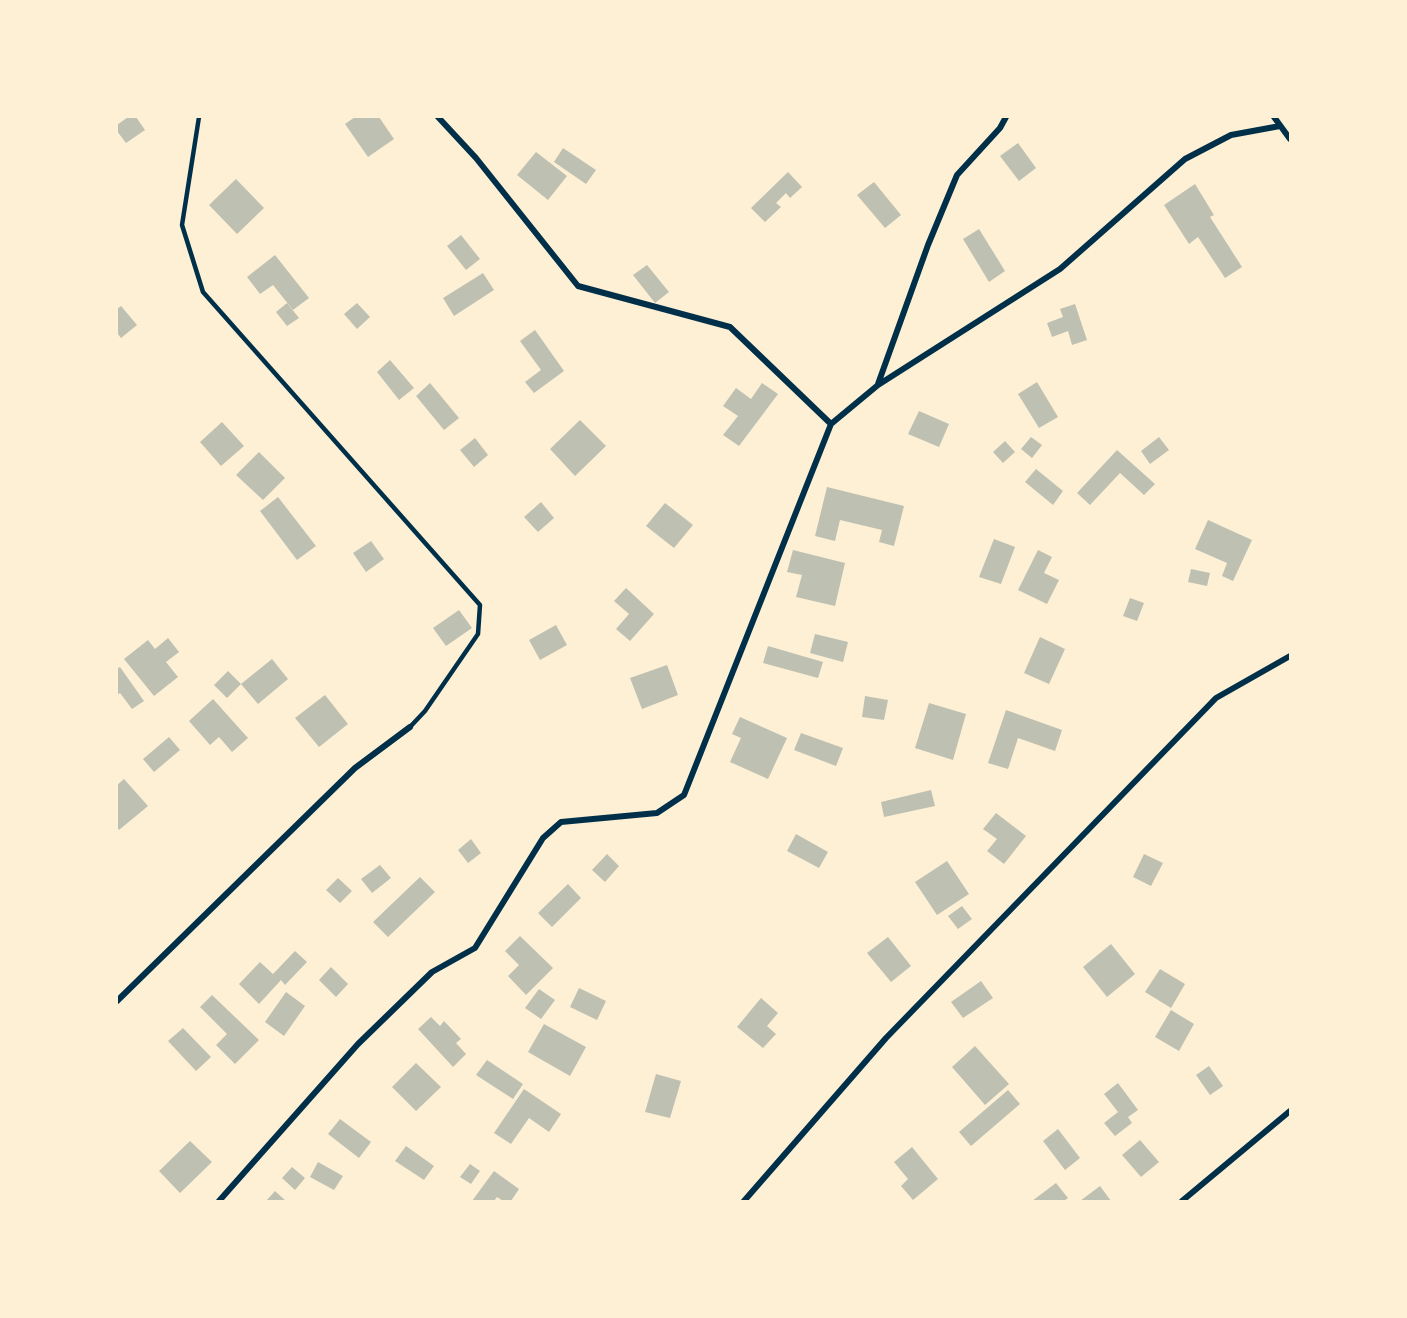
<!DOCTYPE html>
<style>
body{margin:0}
#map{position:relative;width:1407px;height:1318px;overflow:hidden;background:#fdf0d5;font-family:"Noto Sans",sans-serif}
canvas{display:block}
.frame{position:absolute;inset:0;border:118px solid #fdf0d5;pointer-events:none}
</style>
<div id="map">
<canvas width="1407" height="1318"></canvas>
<div class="frame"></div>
</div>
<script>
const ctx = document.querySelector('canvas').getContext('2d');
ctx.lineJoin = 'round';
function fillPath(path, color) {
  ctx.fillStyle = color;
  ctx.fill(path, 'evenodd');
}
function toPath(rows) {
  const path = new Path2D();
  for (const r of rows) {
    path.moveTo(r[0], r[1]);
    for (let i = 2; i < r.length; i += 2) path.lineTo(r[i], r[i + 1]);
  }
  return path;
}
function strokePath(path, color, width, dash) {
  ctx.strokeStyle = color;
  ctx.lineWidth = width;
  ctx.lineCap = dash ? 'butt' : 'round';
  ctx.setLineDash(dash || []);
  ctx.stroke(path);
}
const building = toPath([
 [128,117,136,117,145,130,126,143,117,131,117,125],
 [355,117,379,117,394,139,368,157,345,124],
 [1018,143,1036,168,1019,181,1000,156],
 [563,148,596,170,586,184,554,162],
 [536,152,567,176,548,200,517,175],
 [788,172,802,187,790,198,786,193,776,203,781,207,765,222,751,208],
 [236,179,264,208,237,234,209,205],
 [874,182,901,215,885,228,857,195],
 [1195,184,1214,215,1210,217,1242,267,1225,278,1198,237,1189,244,1164,205],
 [979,229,1005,271,989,282,963,239],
 [461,235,480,259,466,270,447,246],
 [275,255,309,298,293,310,273,285,260,294,247,277],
 [647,265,669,292,655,303,633,275],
 [483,273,494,290,454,316,443,298],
 [287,303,299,318,287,326,276,312],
 [357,303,370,317,357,329,344,314],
 [1075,304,1087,340,1072,345,1068,331,1052,337,1047,323,1063,317,1060,309],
 [121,306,137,325,121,338,117,333,117,309],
 [535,330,564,371,534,393,525,382,541,370,520,341],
 [390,360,414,388,399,400,377,372],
 [1037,382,1058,417,1039,428,1018,394],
 [430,383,459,418,444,430,416,396],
 [762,383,778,394,739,446,723,435,738,416,723,406,736,388,751,399],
 [919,411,949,424,939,447,908,434],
 [580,420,606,446,575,476,550,449],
 [222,422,244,446,221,466,200,442],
 [1031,437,1042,445,1032,458,1021,449],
 [1159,437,1169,450,1150,464,1141,451],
 [475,438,488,455,474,467,460,450],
 [1005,441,1015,452,1003,463,993,452],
 [1117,450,1155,484,1144,495,1120,473,1090,505,1077,493],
 [259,452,285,478,263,500,236,475],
 [1036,469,1063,491,1053,505,1025,482],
 [827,487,904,506,894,546,879,542,882,530,840,520,835,541,815,536],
 [278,497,316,546,297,560,260,511],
 [541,502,554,518,538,532,524,517],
 [665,503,693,525,674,548,646,526],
 [1208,520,1252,540,1233,581,1222,576,1227,563,1195,549],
 [994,539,1015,547,1001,584,979,577],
 [371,541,384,559,366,572,353,553],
 [793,550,845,563,835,606,796,597,802,575,787,572],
 [1038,550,1052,557,1044,573,1059,580,1047,604,1018,590],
 [1191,569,1210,573,1207,586,1188,582],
 [626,588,654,614,630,641,616,629,629,614,614,601],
 [1130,598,1144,603,1137,621,1123,616],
 [459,610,472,628,446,646,433,628],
 [556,625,567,645,540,660,529,640],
 [815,634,848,642,843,662,810,653],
 [1040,637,1065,649,1049,684,1024,673],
 [168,638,179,652,166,662,178,677,154,696,124,659,148,640,155,649],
 [768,646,823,662,818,678,763,663],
 [272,659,288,679,258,704,241,684],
 [667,665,678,695,642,709,630,678],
 [120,667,144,701,132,709,120,693,117,695,117,669],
 [228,671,241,684,227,698,214,685],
 [325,695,348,724,319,747,295,718],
 [865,696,888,700,884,720,862,717],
 [213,699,248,738,232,752,219,737,210,745,189,721],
 [929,703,966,714,953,760,915,748],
 [1006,710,1062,730,1055,751,1018,738,1008,769,988,763],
 [740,717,787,738,768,779,730,762,741,738,732,734],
 [801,733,843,748,836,766,794,750],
 [169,737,180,750,154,772,143,759],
 [124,779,148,806,119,830,117,827,117,785],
 [931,790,935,806,884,817,881,802],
 [996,813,1026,836,1004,864,987,851,997,839,983,829],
 [796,834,828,852,819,868,787,851],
 [471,839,481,853,468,863,458,850],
 [607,854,619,866,605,882,592,870],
 [1144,854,1163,863,1151,886,1133,877],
 [947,861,969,894,937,915,915,882],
 [380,865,391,878,372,893,361,879],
 [420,877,435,892,388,937,373,922],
 [338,878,352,891,340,903,326,890],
 [568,884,581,898,552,927,538,913],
 [962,906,972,919,958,929,948,916],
 [520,936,553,968,526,995,508,976,519,965,505,951],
 [888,937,911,966,891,982,867,953],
 [1111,944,1135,974,1107,997,1083,967],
 [295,951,307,962,285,985,281,980,259,1004,239,984,260,962,273,974],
 [331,967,348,984,336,997,319,980],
 [1160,969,1185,984,1171,1008,1145,992],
 [981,981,993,998,963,1018,951,1002],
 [579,988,606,1001,597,1020,570,1007],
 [539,989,555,1000,541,1019,525,1008],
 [286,992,305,1006,284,1036,265,1022],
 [212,995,259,1040,235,1064,216,1045,227,1034,200,1007],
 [761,998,778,1013,767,1026,776,1034,763,1048,737,1027],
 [1171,1010,1194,1024,1179,1051,1155,1037],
 [431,1017,440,1026,444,1021,461,1039,456,1043,466,1054,453,1067,418,1029],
 [544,1024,586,1047,570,1076,528,1052],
 [183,1028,211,1057,196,1071,168,1041],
 [975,1046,1009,1084,985,1105,952,1067],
 [487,1060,523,1084,513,1099,476,1075],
 [416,1063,441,1087,416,1111,392,1087],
 [1209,1066,1223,1086,1210,1095,1196,1075],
 [656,1074,681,1081,670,1118,645,1112],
 [1118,1083,1138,1110,1128,1117,1132,1123,1115,1136,1104,1123,1118,1112,1104,1094],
 [524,1089,561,1114,549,1132,529,1118,511,1144,494,1133],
 [1008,1090,1020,1104,971,1146,959,1132],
 [340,1119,371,1142,359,1158,328,1134],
 [1058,1129,1080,1158,1065,1170,1043,1141],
 [1140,1140,1159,1162,1141,1177,1122,1155],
 [190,1141,212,1162,180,1193,159,1171],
 [406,1146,434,1166,424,1180,395,1161],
 [912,1147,938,1179,913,1200,901,1186,908,1179,894,1162],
 [318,1162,343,1176,334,1190,310,1177],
 [470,1164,480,1171,471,1184,460,1177],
 [292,1167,305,1178,295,1190,282,1178],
 [494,1171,519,1189,511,1201,503,1201,497,1197,494,1201,472,1201],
 [1056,1183,1068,1198,1064,1201,1032,1201],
 [1100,1186,1111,1201,1080,1201],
 [275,1191,286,1201,266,1201]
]);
const service = toPath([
 [199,117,182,225,203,292,480,605,478,634,425,711,410,727]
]);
const minor = toPath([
 [438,117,476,158,578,286,730,327,831,424],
 [1274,117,1290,139],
 [878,384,928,245,957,175,1000,128,1006,117],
 [117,1001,355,768,410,727],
 [219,1201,358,1044,432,972,475,948,543,838,561,822,657,813,684,795,831,424,878,385,1060,269,1185,159,1231,135,1280,126],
 [744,1201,886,1038,1216,698,1290,656],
 [1182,1201,1290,1111]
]);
fillPath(building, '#bec0b2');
strokePath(service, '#003049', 4.5);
strokePath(minor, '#003049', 6);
</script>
